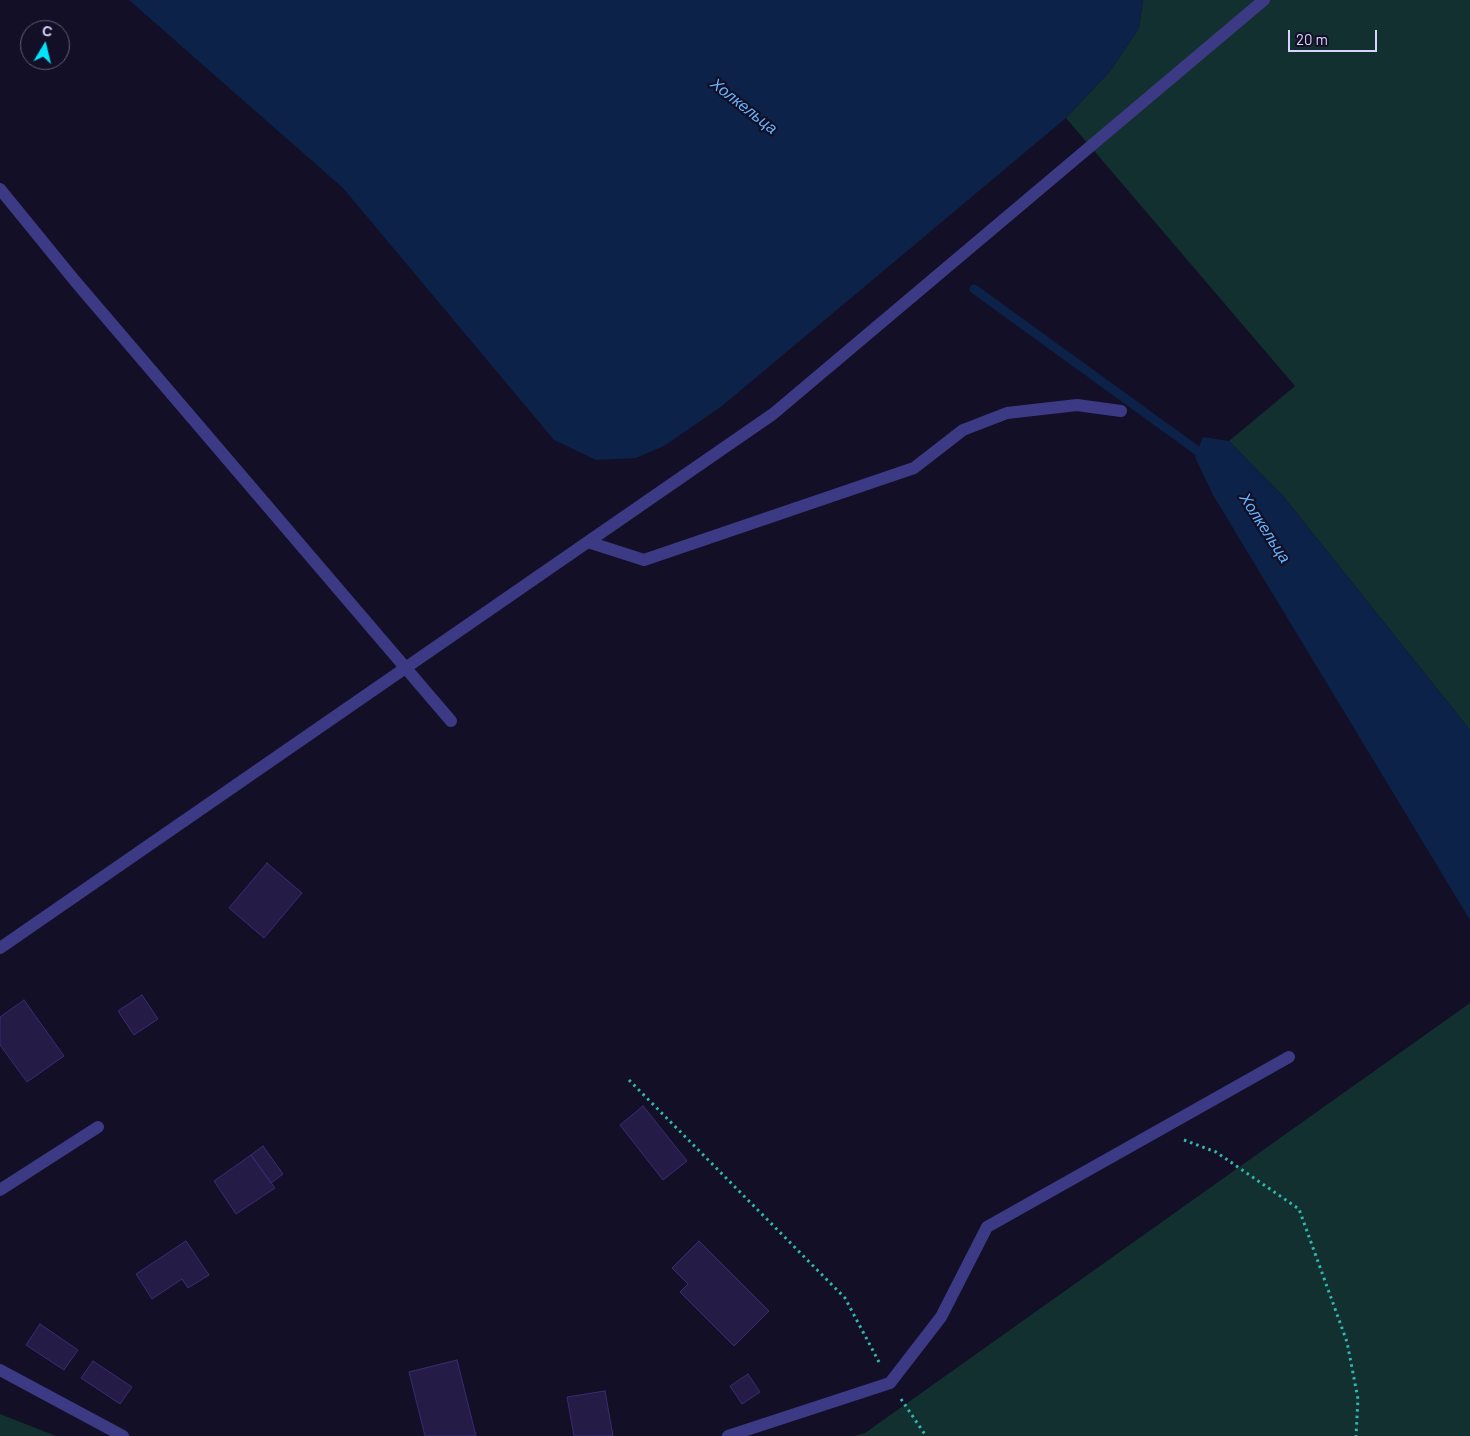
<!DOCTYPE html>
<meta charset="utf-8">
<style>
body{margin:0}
#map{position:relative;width:1470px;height:1436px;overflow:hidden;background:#130f26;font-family:Barlow,sans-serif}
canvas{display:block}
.north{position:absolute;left:20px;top:20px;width:50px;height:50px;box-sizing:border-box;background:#130f26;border:1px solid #625e7d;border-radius:50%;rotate:9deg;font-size:14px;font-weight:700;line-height:20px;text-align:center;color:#d9d4ff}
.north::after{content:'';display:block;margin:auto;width:18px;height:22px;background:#00e5ff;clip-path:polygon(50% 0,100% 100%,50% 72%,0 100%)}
.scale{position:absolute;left:1288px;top:30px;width:89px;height:22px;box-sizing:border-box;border:2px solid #d9d4ff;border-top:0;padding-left:6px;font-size:15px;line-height:18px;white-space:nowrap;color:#d9d4ff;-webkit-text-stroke:4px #130f26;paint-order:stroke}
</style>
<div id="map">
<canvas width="1470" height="1436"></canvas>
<div class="north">С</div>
<div class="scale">20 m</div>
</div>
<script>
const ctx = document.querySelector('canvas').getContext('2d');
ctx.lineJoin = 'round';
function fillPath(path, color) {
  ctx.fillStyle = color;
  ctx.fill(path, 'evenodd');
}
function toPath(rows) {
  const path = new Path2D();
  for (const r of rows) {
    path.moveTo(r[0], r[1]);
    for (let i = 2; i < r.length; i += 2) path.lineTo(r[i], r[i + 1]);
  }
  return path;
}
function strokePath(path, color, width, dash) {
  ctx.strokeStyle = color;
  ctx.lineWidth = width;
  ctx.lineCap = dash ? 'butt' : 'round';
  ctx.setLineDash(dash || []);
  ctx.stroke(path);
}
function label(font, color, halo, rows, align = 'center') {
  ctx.font = font + ' Barlow,sans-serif';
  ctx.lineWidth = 4.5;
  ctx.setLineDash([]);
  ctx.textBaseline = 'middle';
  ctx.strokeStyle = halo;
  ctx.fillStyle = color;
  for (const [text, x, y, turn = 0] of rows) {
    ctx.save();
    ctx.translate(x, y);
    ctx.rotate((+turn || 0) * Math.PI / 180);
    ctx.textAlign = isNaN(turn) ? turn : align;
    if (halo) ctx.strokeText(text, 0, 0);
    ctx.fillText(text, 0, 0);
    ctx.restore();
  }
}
const green = toPath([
 [1143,0,1470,0,1470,730,1283,496,1229,441,1295,386,1066,118,1111,70,1139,28],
 [1470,1003,1470,1436,854,1436,865,1433],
 [0,1414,56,1436,0,1436]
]);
const water = toPath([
 [129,0,1143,0,1139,28,1111,70,1066,118,722,406,664,446,636,458,596,460,554,440,343,188],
 [1203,437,1229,441,1283,496,1470,730,1470,920,1213,495,1195,457]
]);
const stream = toPath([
 [974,289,1206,457]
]);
const building = toPath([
 [267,863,302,893,264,938,229,908,267,863],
 [142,995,158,1019,134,1035,118,1011,142,995],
 [24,1000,64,1056,27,1082,0,1045,0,1017,24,1000],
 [643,1106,687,1161,663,1180,620,1125,643,1106],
 [263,1146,283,1174,271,1183,251,1155,263,1146],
 [251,1155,275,1188,236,1214,214,1181,251,1155],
 [186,1241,209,1275,188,1288,182,1279,152,1299,136,1274,186,1241],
 [699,1241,769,1311,734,1346,680,1292,688,1284,672,1268,699,1241],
 [40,1324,78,1350,64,1370,26,1345,40,1324],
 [457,1360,476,1436,425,1436,409,1372,457,1360],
 [93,1361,132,1387,120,1404,81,1378,93,1361],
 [748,1374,760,1392,742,1404,730,1386,748,1374],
 [605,1391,613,1436,574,1436,567,1397,605,1391]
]);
const path = toPath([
 [629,1080,845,1298,879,1362],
 [1184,1140,1216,1152,1299,1209,1347,1342,1358,1399,1356,1436],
 [901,1399,926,1436]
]);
const service = toPath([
 [0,189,75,281,451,721],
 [588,542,644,560,914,468,963,430,1007,413,1077,405,1121,411],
 [0,1190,98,1127],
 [0,1370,123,1436],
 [728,1436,890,1383,941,1317,987,1227,1289,1057]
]);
const minor = toPath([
 [0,948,773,414,1264,0]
]);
const waterNames = [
 ["Холкельца",744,106,38],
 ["Холкельца",1265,528,57]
];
fillPath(green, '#12302f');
fillPath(water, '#0c2248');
strokePath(stream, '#0c2248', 9);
fillPath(building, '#241b47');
strokePath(building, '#3b2d73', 1);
strokePath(path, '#2fb8b0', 3, [2.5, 4]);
strokePath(service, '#3d3a85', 12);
strokePath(minor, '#3d3a85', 12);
label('italic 16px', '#62b6ff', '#130f26', waterNames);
</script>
